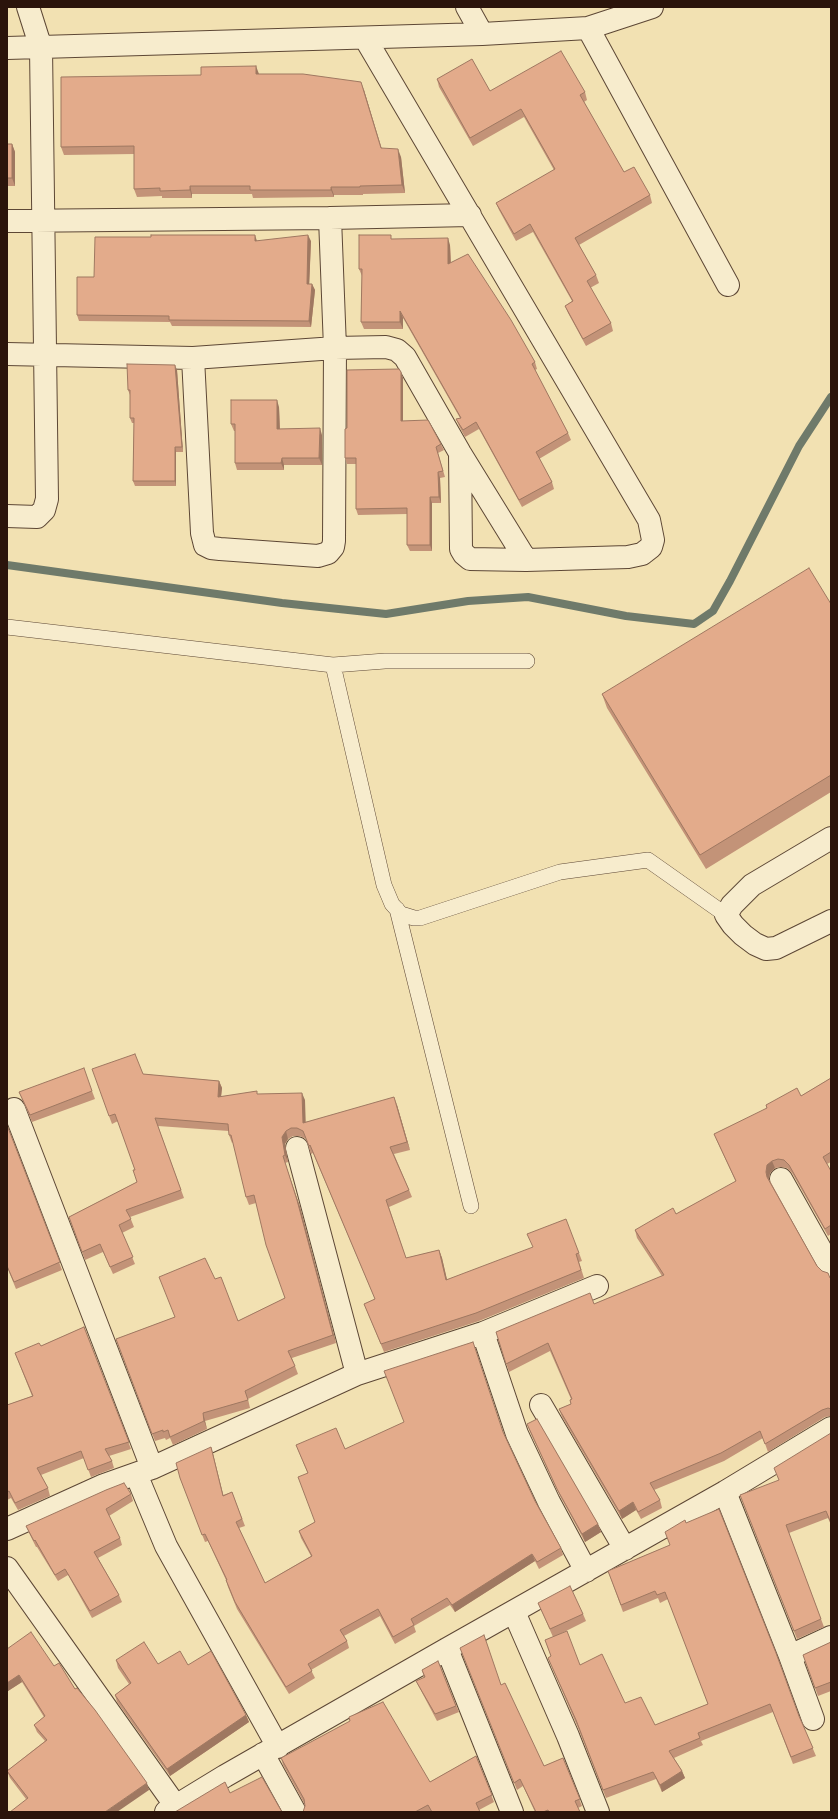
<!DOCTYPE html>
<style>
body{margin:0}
#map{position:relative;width:838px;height:1819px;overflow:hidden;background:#f2e1b2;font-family:"IM FELL Great Primer",serif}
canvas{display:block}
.frame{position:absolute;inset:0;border:8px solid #2b140b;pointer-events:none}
</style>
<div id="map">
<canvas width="838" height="1819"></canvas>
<div class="frame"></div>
</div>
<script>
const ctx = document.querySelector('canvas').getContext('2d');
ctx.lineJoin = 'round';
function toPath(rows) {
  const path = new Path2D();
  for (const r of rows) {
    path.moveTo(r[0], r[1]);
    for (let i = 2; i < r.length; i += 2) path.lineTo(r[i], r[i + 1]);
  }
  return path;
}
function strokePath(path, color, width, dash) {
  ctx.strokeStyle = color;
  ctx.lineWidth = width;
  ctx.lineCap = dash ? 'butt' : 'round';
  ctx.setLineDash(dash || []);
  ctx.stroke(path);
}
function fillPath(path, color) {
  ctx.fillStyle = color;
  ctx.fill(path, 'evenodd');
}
const stream = toPath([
 [7,565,282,603,386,614,468,601,528,597,626,616,694,624,713,611,730,581,799,446,831,397]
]);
const service = toPath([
 [7,627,333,665,385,661,527,661],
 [333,665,384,885,392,904,401,914,414,918,420,918,560,872,648,860,726,915],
 [397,909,471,1206]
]);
const minor = toPath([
 [467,7,482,34],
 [588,28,728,285],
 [365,38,649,520,653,540,651,547,642,554,628,557,526,560,470,559,464,554,461,549,460,453],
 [7,48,482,34,588,28,652,7],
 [7,221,330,218,470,215],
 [7,354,193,358,335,348,386,347,397,350,405,357,460,453,526,560],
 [193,358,202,533,205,545,211,548,220,549,318,556,328,553,333,547,334,541,335,348,330,218],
 [7,516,37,517,44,510,47,499,41,48,28,7],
 [831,838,752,885,732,905,726,915,733,925,743,935,755,944,766,949,776,948,831,921],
 [14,1109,152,1468],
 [297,1148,357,1374],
 [781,1179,831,1268],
 [483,1333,517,1434,549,1502,586,1571],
 [541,1405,625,1549],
 [136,1474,166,1546,278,1747],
 [725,1492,790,1656,813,1719],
 [7,1529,104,1485,152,1468,357,1374,483,1333,597,1286],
 [7,1568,175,1805],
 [514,1612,568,1736,598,1812],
 [447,1649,512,1812],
 [790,1656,831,1637],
 [263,1754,295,1812],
 [166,1812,225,1776,447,1649,725,1492,831,1428]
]);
const wall = toPath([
 [259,74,364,90,381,148,401,157,405,193,363,194,363,195,334,195,334,197,253,198,252,194,192,194,192,198,162,198,162,196,137,197,134,189,134,154,64,155,61,147],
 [437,79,490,91,585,92,587,100,584,102,624,172,650,195,652,203,579,245,596,275,599,283,590,288,611,323,613,331,586,346,568,313,565,306,572,301,533,232,516,241,499,210,496,203,554,170,524,117,473,146,439,87],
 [7,86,8,87,8,144,12,144,15,152,15,186,7,186],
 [393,239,450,245,451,263,535,362,537,369,535,370,568,433,571,440,539,459,552,482,554,489,522,507,479,429,465,437,459,426,456,419,460,418,403,318,403,329,364,329,361,322,362,276,359,269],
 [257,241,311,241,309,284,312,284,315,290,311,327,172,326,170,322,79,321,77,315,94,277],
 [177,370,183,452,176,452,176,486,135,486,133,481,134,423,132,423,130,418,130,395,128,390],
 [401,372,403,378,403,421,441,444,444,450,438,453,445,477,440,478,441,503,432,503,432,551,410,551,407,545,407,514,358,515,356,509,356,464,347,464,345,458,347,428],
 [279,407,280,429,322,435,322,465,284,465,284,470,237,470,235,463,235,431,234,431,231,424],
 [831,604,831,792,706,869,607,708,602,694],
 [143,1074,219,1081,222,1088,221,1097,257,1091,257,1094,305,1100,305,1122,397,1105,410,1150,394,1154,412,1197,389,1207,406,1258,439,1250,442,1258,447,1280,579,1253,582,1261,579,1262,584,1278,479,1321,384,1352,364,1304,375,1299,313,1153,311,1154,306,1139,300,1136,293,1136,288,1139,285,1144,288,1162,285,1163,300,1207,336,1343,292,1358,298,1374,248,1399,250,1408,205,1421,207,1429,173,1445,170,1438,166,1440,165,1438,155,1441,116,1339,175,1317,215,1279,238,1321,285,1298,256,1203,249,1205,246,1197,233,1142,232,1143,229,1135,229,1131,158,1126,184,1198,130,1217,134,1227,122,1233,135,1264,113,1274,103,1252,85,1260,69,1217,137,1182,135,1170,118,1121,112,1124,109,1116],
 [831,1078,831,1162,827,1164,831,1171,831,1234,828,1236,792,1173,787,1168,781,1167,775,1168,770,1173,769,1179,817,1266,822,1271,830,1278,831,1278,831,1416,825,1417,768,1452,763,1438,724,1461,654,1490,660,1500,662,1508,641,1519,636,1510,622,1519,562,1417,559,1409,571,1404,570,1400,571,1399,550,1351,509,1372,496,1332,594,1304,662,1276,637,1238,635,1230,676,1214,736,1182,717,1141,714,1134,767,1109,766,1105,801,1096],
 [92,1091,95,1099,32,1122,19,1092],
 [7,1125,62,1270,16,1289,7,1267],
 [84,1327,131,1449,109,1456,112,1461,114,1468,91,1477,84,1458,41,1475,48,1488,50,1496,18,1510,11,1498,7,1500,7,1405,32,1396,15,1353,41,1346],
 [527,1424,598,1524,601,1532,585,1542,560,1496,530,1432],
 [831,1433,831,1525,828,1518,789,1533,824,1627,797,1639,743,1503,779,1480],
 [504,1434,535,1501,561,1548,563,1555,539,1569,535,1561,455,1612,450,1605,414,1626,416,1632,395,1644,380,1616,344,1636,347,1641,349,1648,311,1670,315,1678,289,1694,237,1609,228,1587,226,1580,208,1541,205,1542,180,1478,211,1447,213,1454,223,1495,232,1492,245,1526,239,1528,265,1583,311,1556,301,1538,299,1531,315,1522,308,1474,296,1445,345,1449],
 [131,1494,133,1501,109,1516,120,1538,122,1545,98,1558,119,1595,122,1602,92,1618,68,1575,58,1581,37,1547,36,1547,29,1533,26,1526],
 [686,1523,799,1716,816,1756,793,1764,773,1712,701,1741,703,1745,674,1758,682,1771,685,1778,662,1792,656,1779,606,1798,578,1728,548,1658,551,1656,545,1640,553,1637,538,1603,583,1614,586,1621,556,1636,580,1665,625,1703,655,1725,708,1704,668,1599,660,1603,658,1598,623,1612,608,1571,670,1545],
 [831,1642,831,1691,818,1696,803,1655],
 [7,1649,54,1666,75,1689,149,1790,26,1799,10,1778,7,1771,45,1741,37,1732,34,1725,44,1717,22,1682,8,1691,7,1689],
 [463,1655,501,1685,544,1766,563,1758,582,1806,578,1808,580,1812,535,1812,523,1786,517,1790],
 [116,1660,158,1664,188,1665,246,1715,249,1722,170,1776,117,1702,115,1695,129,1684,118,1668],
 [438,1661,459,1712,437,1721,419,1687,416,1681,424,1678,422,1670],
 [476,1756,494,1802,479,1810,480,1812,303,1812,305,1806,304,1803,283,1765,281,1758,430,1782]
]);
const shadedWall = toPath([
 [256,66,259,74,256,74],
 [361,82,364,90,384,156,381,148],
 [7,86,8,87,8,152,7,151],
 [12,144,15,152,15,186,12,178],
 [398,149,401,157,405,193,402,185],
 [190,186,192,194,192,198,190,190],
 [331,187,334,195,334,197,331,190],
 [255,235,257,241,255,241],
 [308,235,311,241,309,290,307,284],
 [448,238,450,245,451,271,448,264],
 [312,284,315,290,311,327,309,321],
 [400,311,403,318,403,329,400,322],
 [175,365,177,370,183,452,182,447],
 [401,372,403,378,403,427,401,421],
 [277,400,279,407,280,435,277,429],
 [320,428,322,435,322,465,319,458],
 [175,447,176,452,176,486,175,481],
 [282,458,284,465,284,470,281,463],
 [438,472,440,478,441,503,439,497],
 [430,497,432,503,432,551,430,545],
 [219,1081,222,1088,220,1105,218,1097],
 [302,1093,305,1100,306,1131,303,1123],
 [394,1097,397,1105,410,1150,407,1142],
 [286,1131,288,1139,285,1144,288,1162,285,1155,282,1137],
 [772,1161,775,1168,770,1173,769,1179,767,1177,766,1172,767,1165],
 [285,1163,300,1207,336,1343,333,1335],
 [439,1250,442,1258,449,1288,446,1280],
 [203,1413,207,1429,204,1421],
 [211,1447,213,1454,225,1502,223,1496],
 [633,1502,636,1510,622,1519,619,1511],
 [598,1524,601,1532,585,1542,582,1534],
 [532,1554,535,1561,455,1612,452,1605],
 [19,1675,22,1682,8,1691,7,1688,7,1683],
 [246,1715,249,1722,170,1776,167,1769],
 [682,1771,685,1778,662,1792,660,1785],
 [147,1783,149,1790,117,1812,105,1812]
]);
const building = toPath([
 [561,51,585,92,580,95,624,172,634,167,650,195,575,238,596,275,587,281,611,323,583,339,565,306,573,301,530,224,514,234,496,203,555,169,521,109,470,138,437,79,472,59,490,91,561,51],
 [256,66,256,74,303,74,361,82,381,148,398,149,402,185,360,186,360,187,331,187,331,190,250,190,250,186,190,186,190,190,160,191,160,188,134,189,134,146,61,147,61,77,201,75,201,67,256,66],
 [7,144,12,144,12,178,7,178,7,144],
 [151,235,255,235,255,241,308,235,307,284,312,284,309,321,169,320,169,316,77,315,77,277,94,277,95,237,151,237,151,235],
 [359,235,391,235,391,239,448,238,448,264,468,254,511,320,535,362,532,364,568,433,536,452,552,482,519,500,476,422,463,430,456,419,461,418,400,311,400,322,361,322,362,269,359,269,359,235],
 [127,364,175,365,182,447,175,447,175,481,133,481,134,418,130,418,130,390,128,390,127,364],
 [399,369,401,372,401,421,428,420,441,444,436,447,443,471,438,472,439,497,430,497,430,545,407,545,407,508,356,509,356,458,345,458,345,429,347,428,347,370,399,369],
 [231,400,277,400,277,429,320,428,319,458,282,458,281,463,235,463,235,424,231,424,231,400],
 [809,568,831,604,831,775,700,855,602,694,809,568],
 [135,1054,143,1074,219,1081,218,1097,257,1091,257,1094,302,1093,303,1123,394,1097,407,1142,390,1147,409,1190,386,1200,406,1258,439,1250,446,1280,533,1247,527,1234,566,1219,579,1253,576,1254,581,1270,476,1313,381,1344,364,1304,375,1299,310,1145,309,1146,303,1131,297,1128,291,1128,286,1131,282,1137,285,1155,283,1156,297,1200,333,1335,288,1351,295,1366,245,1391,248,1400,203,1413,204,1421,170,1437,168,1430,163,1432,163,1430,152,1434,116,1339,175,1317,159,1277,205,1258,215,1279,221,1277,238,1321,285,1298,266,1245,254,1195,246,1197,231,1135,229,1135,228,1124,155,1118,181,1190,126,1210,131,1219,119,1225,133,1257,110,1267,100,1244,82,1252,69,1217,137,1182,133,1170,135,1170,115,1114,109,1116,92,1069,135,1054],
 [84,1068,92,1091,30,1115,19,1092,84,1068],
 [831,1078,831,1152,823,1157,831,1171,831,1225,825,1229,789,1165,784,1160,778,1159,772,1161,767,1165,766,1172,767,1177,817,1266,822,1271,828,1273,830,1278,831,1278,831,1409,828,1408,822,1410,765,1444,760,1431,721,1453,650,1483,660,1500,638,1512,633,1502,619,1511,559,1409,571,1404,570,1400,572,1399,548,1343,506,1364,496,1332,590,1293,594,1304,664,1275,635,1230,673,1208,676,1214,736,1181,714,1134,767,1108,766,1105,797,1088,801,1096,831,1078],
 [7,1125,60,1262,14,1282,7,1266,7,1125],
 [84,1327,129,1442,105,1449,112,1461,88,1470,81,1451,37,1468,48,1488,15,1503,9,1491,7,1492,7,1405,33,1396,15,1353,39,1343,41,1346,84,1327],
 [473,1342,503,1432,535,1501,561,1548,537,1562,532,1554,452,1605,447,1598,411,1619,414,1625,393,1637,378,1609,340,1630,347,1641,308,1664,312,1671,286,1687,235,1602,226,1580,227,1580,205,1534,202,1535,180,1478,176,1463,211,1447,223,1496,232,1492,242,1519,236,1522,265,1583,312,1556,299,1531,315,1522,298,1477,308,1473,296,1445,336,1428,345,1449,404,1422,384,1371,473,1342],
 [537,1419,598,1524,582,1534,557,1489,527,1424,537,1419],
 [831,1433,831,1523,826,1511,786,1525,821,1619,794,1631,740,1495,779,1480,774,1468,831,1433],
 [124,1483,131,1494,106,1509,120,1538,94,1552,119,1595,90,1611,65,1569,55,1575,35,1540,34,1541,26,1526,106,1490,124,1483],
 [719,1509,776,1653,799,1716,813,1748,791,1757,770,1704,698,1733,700,1738,669,1751,682,1771,660,1785,653,1772,603,1790,576,1720,548,1658,551,1656,545,1640,567,1631,580,1665,602,1654,625,1703,641,1697,655,1725,708,1704,665,1592,657,1595,655,1591,621,1605,608,1571,670,1545,665,1532,685,1520,686,1523,719,1509],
 [570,1586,583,1614,550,1629,538,1603,570,1586],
 [31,1632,54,1666,59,1663,75,1689,77,1688,95,1710,147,1783,105,1812,10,1812,28,1798,7,1771,47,1740,34,1725,45,1716,19,1675,7,1683,7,1649,31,1632],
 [484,1635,501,1685,505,1683,544,1766,563,1758,580,1799,575,1801,580,1812,549,1812,548,1810,543,1812,536,1812,520,1779,514,1783,460,1648,484,1635],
 [144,1642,158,1664,180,1651,188,1665,211,1651,246,1715,167,1769,115,1695,131,1683,116,1660,144,1642],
 [831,1642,831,1682,815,1688,803,1655,831,1642],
 [438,1661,456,1706,435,1714,416,1681,425,1677,422,1670,438,1661],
 [383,1702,430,1782,476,1756,492,1795,476,1803,480,1812,432,1812,428,1805,415,1812,303,1812,305,1806,304,1799,281,1758,350,1721,349,1717,383,1702],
 [262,1777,282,1812,175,1812,225,1782,230,1793,262,1777]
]);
strokePath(stream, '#6f7a6a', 8);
strokePath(service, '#5d4735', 16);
strokePath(minor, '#5d4735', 24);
strokePath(service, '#f7eccd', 15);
strokePath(minor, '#f7eccd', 22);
fillPath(wall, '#c39378');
fillPath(shadedWall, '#9f7861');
fillPath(building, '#e3ab8b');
strokePath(building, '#9f7861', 1);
</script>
